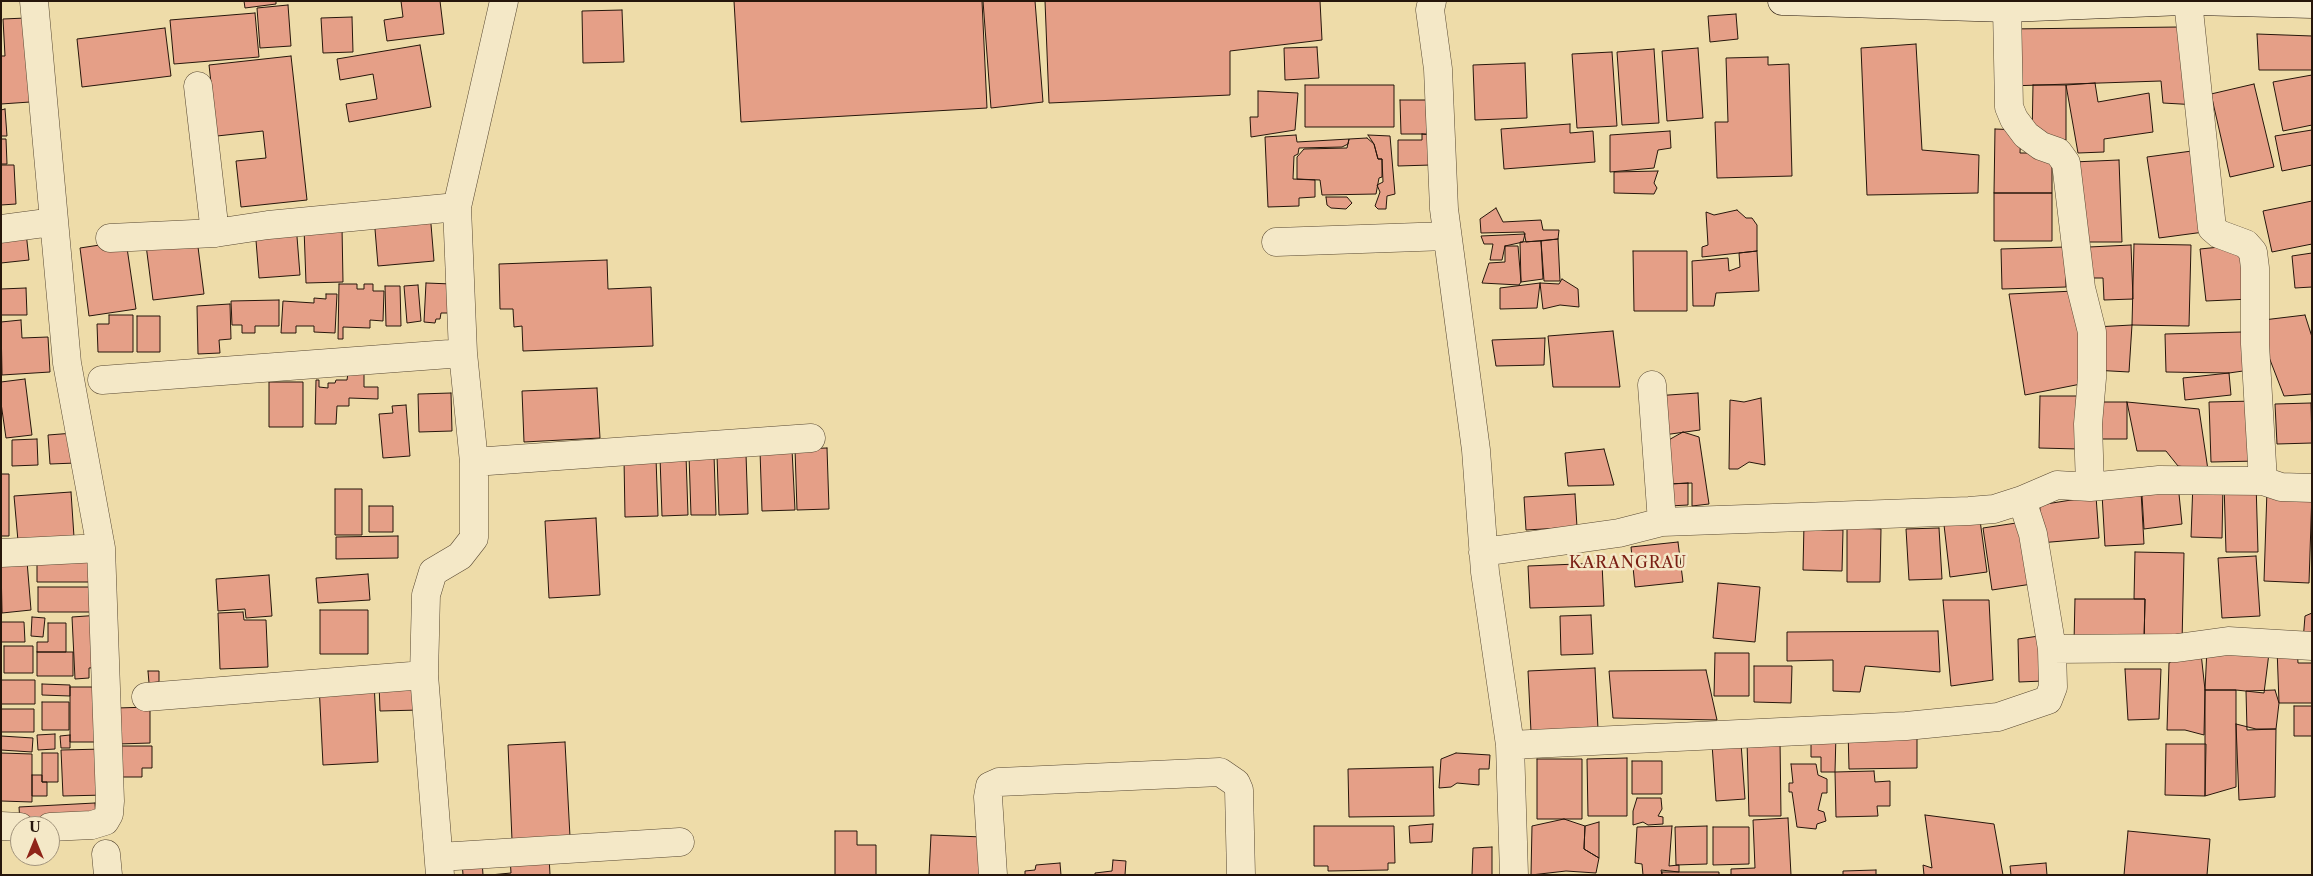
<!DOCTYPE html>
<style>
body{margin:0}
#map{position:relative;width:2313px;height:876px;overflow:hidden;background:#eedca9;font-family:"Libre Caslon Text",serif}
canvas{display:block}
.frame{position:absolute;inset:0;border:2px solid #26160b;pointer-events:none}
.north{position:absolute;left:10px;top:816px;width:50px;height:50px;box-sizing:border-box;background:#f4e8c7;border:1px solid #a2947c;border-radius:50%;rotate:0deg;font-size:14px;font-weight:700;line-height:20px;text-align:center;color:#26160b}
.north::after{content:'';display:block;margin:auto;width:18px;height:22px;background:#8f2418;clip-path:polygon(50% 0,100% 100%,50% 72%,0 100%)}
</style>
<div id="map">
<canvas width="2313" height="876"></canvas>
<div class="frame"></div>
<div class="north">U</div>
</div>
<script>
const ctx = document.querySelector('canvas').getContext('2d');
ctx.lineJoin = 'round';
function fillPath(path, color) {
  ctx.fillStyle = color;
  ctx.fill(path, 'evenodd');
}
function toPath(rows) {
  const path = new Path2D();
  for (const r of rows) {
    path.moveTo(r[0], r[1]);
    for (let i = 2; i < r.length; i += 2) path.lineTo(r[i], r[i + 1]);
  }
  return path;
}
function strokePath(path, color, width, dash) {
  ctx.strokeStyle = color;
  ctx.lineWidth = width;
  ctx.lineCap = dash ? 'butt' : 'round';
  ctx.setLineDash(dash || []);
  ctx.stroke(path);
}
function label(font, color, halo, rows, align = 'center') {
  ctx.font = font + ' "Libre Caslon Text",serif';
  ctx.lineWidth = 5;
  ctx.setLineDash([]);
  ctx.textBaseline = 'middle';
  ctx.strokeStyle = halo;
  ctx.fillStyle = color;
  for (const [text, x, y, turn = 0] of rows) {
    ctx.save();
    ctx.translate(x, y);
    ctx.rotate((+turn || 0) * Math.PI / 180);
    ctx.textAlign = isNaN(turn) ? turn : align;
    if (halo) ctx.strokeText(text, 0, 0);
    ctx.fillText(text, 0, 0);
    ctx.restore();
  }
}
const building = toPath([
 [244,1,276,1,276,4,245,8,244,1],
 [401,1,440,1,444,34,387,41,384,20,403,17,401,1],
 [734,1,982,1,987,108,741,122,734,1],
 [983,1,1035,1,1043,102,991,108,983,1],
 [1045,1,1320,1,1322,40,1230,51,1230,95,1049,103,1045,1],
 [288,5,291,46,260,48,257,8,288,5],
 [622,10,624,62,583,63,582,11,622,10],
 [255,13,259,57,174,64,170,20,255,13],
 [1736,14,1738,39,1710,42,1708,16,1736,14],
 [352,17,353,52,323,53,321,18,352,17],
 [26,18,30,102,1,104,1,56,5,56,3,19,26,18],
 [2180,27,2198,105,2163,103,2161,81,2009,86,2009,29,2180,27],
 [165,28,171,76,82,87,77,39,165,28],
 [2257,34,2312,36,2312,70,2259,70,2257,34],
 [1916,44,1922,150,1979,155,1978,193,1867,195,1861,48,1916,44],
 [420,45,431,107,349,122,346,104,377,99,373,74,340,80,337,59,420,45],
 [1317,47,1319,78,1285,80,1284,48,1317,47],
 [1698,48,1703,118,1667,121,1662,51,1698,48],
 [1654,49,1659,123,1622,125,1617,52,1654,49],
 [1612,52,1617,126,1577,128,1572,54,1612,52],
 [291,56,307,200,241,207,236,161,266,158,263,131,217,136,209,65,291,56],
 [1768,57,1768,65,1789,64,1792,176,1717,178,1715,122,1728,122,1726,58,1768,57],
 [1525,63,1527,118,1475,120,1473,65,1525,63],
 [2312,75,2312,125,2283,131,2273,82,2312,75],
 [2095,83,2098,102,2149,93,2153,132,2104,139,2104,152,2078,153,2066,85,2095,83],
 [2254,84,2274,167,2230,177,2211,94,2254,84],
 [1305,85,1394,85,1394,127,1305,127,1305,85],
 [2033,85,2066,85,2066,140,2032,140,2033,85],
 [1258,91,1298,93,1295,130,1251,137,1250,117,1258,117,1258,91],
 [1400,100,1426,100,1427,134,1401,134,1400,100],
 [5,109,7,136,1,136,1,110,5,109],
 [1570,124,1570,133,1593,131,1595,162,1504,169,1501,129,1570,124],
 [1995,129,2021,130,2020,153,2052,153,2052,193,1994,193,1995,129],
 [2312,130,2312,165,2282,171,2275,136,2312,130],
 [1670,131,1671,148,1658,150,1654,168,1610,172,1610,135,1670,131],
 [1422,134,1431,135,1431,165,1398,166,1398,140,1422,140,1422,134],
 [1296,135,1297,142,1349,139,1348,144,1342,147,1299,148,1298,154,1294,156,1293,179,1315,180,1315,197,1299,198,1299,206,1268,207,1265,137,1296,135],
 [1368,135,1390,136,1395,194,1387,196,1386,209,1378,209,1375,206,1380,192,1377,185,1383,182,1382,159,1378,159,1374,144,1368,135],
 [1367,138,1374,144,1378,159,1382,159,1382,177,1379,178,1376,194,1322,195,1320,180,1297,179,1297,157,1304,149,1347,148,1349,139,1367,138],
 [1,139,6,139,7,164,1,164,1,139],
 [2192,151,2204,232,2159,238,2147,157,2192,151],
 [2119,160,2122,242,2078,242,2073,162,2119,160],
 [1,165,14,165,16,204,1,205,1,165],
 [1658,171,1654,183,1657,188,1654,194,1614,193,1614,172,1658,171],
 [1994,193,2052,193,2052,241,1994,241,1994,193],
 [1326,197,1347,197,1352,203,1346,209,1331,208,1327,205,1326,197],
 [2312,201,2312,244,2272,252,2263,211,2312,201],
 [1496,208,1503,222,1541,220,1543,230,1559,230,1558,239,1526,242,1524,232,1481,233,1480,219,1496,208],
 [1737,210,1746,218,1752,218,1757,225,1757,251,1702,257,1702,247,1708,245,1706,212,1714,215,1737,210],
 [430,212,434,261,378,266,374,217,430,212],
 [296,224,300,275,259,278,255,228,296,224],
 [342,227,343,282,306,283,304,228,342,227],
 [26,232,29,260,1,263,1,234,26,232],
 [1525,234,1523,242,1505,246,1502,260,1490,260,1493,244,1484,244,1481,236,1525,234],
 [197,239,204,294,153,300,146,245,197,239],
 [1558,239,1560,281,1544,281,1541,241,1558,239],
 [126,241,136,309,89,316,80,248,126,241],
 [1541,241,1543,279,1521,282,1520,242,1541,241],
 [2134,244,2191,245,2189,326,2132,325,2134,244],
 [2131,245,2133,299,2104,300,2103,278,2089,278,2089,247,2131,245],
 [2240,245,2251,299,2206,301,2200,249,2240,245],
 [1505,246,1518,246,1521,282,1519,285,1482,283,1489,263,1505,262,1505,246],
 [2065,247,2066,287,2002,289,2001,249,2065,247],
 [1633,251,1687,251,1687,311,1634,311,1633,251],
 [1757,251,1759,291,1716,293,1714,306,1693,306,1692,261,1728,258,1729,271,1740,267,1739,253,1757,251],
 [2312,253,2312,287,2295,288,2292,256,2312,253],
 [607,260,608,289,651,287,653,346,523,351,522,326,514,327,513,309,500,309,499,264,607,260],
 [1562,279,1578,289,1579,307,1560,305,1543,309,1540,283,1559,284,1562,279],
 [426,283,452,284,450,313,441,313,440,319,436,319,435,323,424,322,426,283],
 [1540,283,1537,308,1500,309,1500,288,1540,283],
 [339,284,357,284,357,289,364,289,364,284,373,284,373,291,384,291,383,321,370,320,370,328,343,327,343,339,338,339,339,284],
 [418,285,421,321,407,323,404,286,418,285],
 [385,286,400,286,401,326,386,326,385,286],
 [26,288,27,315,1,315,1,289,26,288],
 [2075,291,2091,382,2025,395,2009,294,2075,291],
 [326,294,337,294,335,333,314,332,314,326,296,326,296,333,281,333,283,301,314,303,314,298,326,299,326,294],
 [279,300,279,326,255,326,255,333,242,333,242,325,232,325,231,301,279,300],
 [230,304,231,339,219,340,220,353,198,354,197,306,230,304],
 [109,315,133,315,133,352,98,352,97,324,109,324,109,315],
 [2305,315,2312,337,2312,394,2284,396,2255,321,2305,315],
 [137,316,160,316,160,352,137,352,137,316],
 [21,320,22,338,48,337,50,372,2,375,1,322,21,320],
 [2132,325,2129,372,2093,370,2095,327,2132,325],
 [1613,331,1620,387,1553,387,1548,336,1613,331],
 [2242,332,2243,371,2229,373,2166,372,2165,334,2242,332],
 [1545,338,1544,365,1496,366,1492,340,1545,338],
 [348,373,364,374,364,387,378,387,378,399,349,398,349,406,337,406,336,424,315,424,316,380,319,380,319,387,328,388,328,383,335,383,336,380,347,380,348,373],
 [2229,373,2231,395,2185,400,2183,378,2229,373],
 [25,379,32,435,6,438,1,403,1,382,25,379],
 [269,382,303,382,303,427,269,427,269,382],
 [597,388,600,438,524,442,522,391,597,388],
 [451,393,452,431,419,432,418,394,451,393],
 [1698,393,1700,430,1656,436,1654,396,1698,393],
 [2040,396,2080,396,2079,449,2039,448,2040,396],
 [1761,398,1765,465,1749,462,1738,469,1729,469,1730,400,1744,402,1761,398],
 [2256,401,2257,461,2211,462,2209,402,2256,401],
 [2090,402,2127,402,2127,439,2091,439,2090,402],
 [2127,402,2199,409,2208,470,2178,466,2166,451,2137,451,2127,402],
 [2311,403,2312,443,2277,444,2275,404,2311,403],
 [406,405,410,456,383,458,379,414,393,413,392,406,406,405],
 [1683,432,1699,437,1709,504,1692,506,1692,483,1669,484,1665,442,1683,432],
 [74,433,76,463,50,464,48,435,74,433],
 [37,439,38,465,12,466,12,440,37,439],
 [827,448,829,509,797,510,795,449,827,448],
 [792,449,795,510,762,511,760,451,792,449],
 [1604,449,1614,485,1568,486,1565,453,1604,449],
 [746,454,748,514,719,515,717,455,746,454],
 [689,455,714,455,716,515,691,515,689,455],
 [686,456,688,515,662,516,660,457,686,456],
 [656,458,658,516,625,517,624,459,656,458],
 [1,474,9,474,9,536,1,536,1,474],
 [2193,482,2223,483,2222,538,2191,537,2193,482],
 [2256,482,2258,552,2226,552,2224,483,2256,482],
 [1688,483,1688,505,1669,506,1669,484,1688,483],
 [2178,484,2182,524,2144,529,2142,496,2178,484],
 [335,489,362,489,362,535,335,535,335,489],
 [2267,490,2312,492,2309,583,2264,581,2267,490],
 [2141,491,2144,544,2105,546,2102,494,2141,491],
 [71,492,74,537,18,541,14,496,71,492],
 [1575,494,1577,527,1526,530,1524,497,1575,494],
 [2096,496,2099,538,2039,543,2040,505,2096,496],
 [369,506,393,506,393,532,369,532,369,506],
 [596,518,600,595,549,598,545,521,596,518],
 [1980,520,1987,572,1950,577,1944,525,1980,520],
 [2023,522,2032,584,1992,590,1983,528,2023,522],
 [1804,524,1822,530,1843,530,1842,571,1803,570,1804,524],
 [1847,528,1881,529,1880,582,1847,582,1847,528],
 [1939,528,1942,579,1909,580,1906,529,1939,528],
 [398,536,398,558,336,559,336,537,398,536],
 [1678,542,1683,582,1635,587,1631,547,1678,542],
 [2135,552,2184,553,2182,643,2144,642,2145,599,2134,599,2135,552],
 [37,553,99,553,99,582,37,582,37,553],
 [2256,556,2260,616,2222,618,2218,558,2256,556],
 [27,561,31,610,2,613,1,563,27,561],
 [1602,563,1604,606,1530,608,1528,566,1602,563],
 [368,574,370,600,318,603,316,578,368,574],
 [269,575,272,616,246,618,245,609,218,611,216,579,269,575],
 [1718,583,1760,587,1755,642,1713,638,1718,583],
 [38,587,97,587,97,612,38,612,38,587],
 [2075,599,2145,599,2144,642,2074,642,2075,599],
 [1943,600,1989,600,1993,680,1951,686,1943,600],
 [320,610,368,610,368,654,320,654,320,610],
 [243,612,244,620,266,620,268,667,220,669,218,613,243,612],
 [2312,613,2312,642,2303,641,2305,616,2312,613],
 [101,615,104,667,89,668,89,678,75,679,72,617,101,615],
 [1591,615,1593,654,1561,655,1560,616,1591,615],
 [32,617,45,618,43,637,31,636,32,617],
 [1,622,24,622,25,642,1,642,1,622],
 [48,623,66,623,66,652,37,652,37,642,48,642,48,623],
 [1938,631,1940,672,1865,666,1860,692,1833,691,1833,660,1787,661,1787,632,1938,631],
 [2046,635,2043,681,2019,682,2018,639,2046,635],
 [2270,645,2264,693,2236,690,2205,690,2207,648,2270,645],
 [4,646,33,646,33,673,4,673,4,646],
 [2297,647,2298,663,2312,663,2312,703,2279,703,2277,648,2297,647],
 [37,652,73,652,73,676,37,676,37,652],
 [1715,653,1749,653,1749,696,1714,696,1715,653],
 [2201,653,2205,690,2204,735,2185,730,2167,730,2169,663,2183,654,2201,653],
 [1754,666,1792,666,1791,703,1754,702,1754,666],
 [1595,668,1598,729,1531,732,1528,671,1595,668],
 [2125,669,2161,669,2159,719,2128,720,2125,669],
 [1706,670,1717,720,1613,718,1609,671,1706,670],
 [148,671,159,671,159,682,149,683,148,671],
 [1,680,35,680,35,704,1,704,1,680],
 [374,682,378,762,323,765,319,684,374,682],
 [419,682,420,710,380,711,379,683,419,682],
 [42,684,70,685,70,696,42,695,42,684],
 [70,687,104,687,104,742,70,742,70,687],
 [2205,690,2236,690,2236,787,2205,796,2205,690],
 [2275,690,2279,703,2276,729,2247,730,2246,691,2275,690],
 [42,702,69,702,69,730,42,730,42,702],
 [2294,706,2312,706,2312,736,2294,736,2294,706],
 [150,707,150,743,118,744,117,708,150,707],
 [1,709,34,709,34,732,1,732,1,709],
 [2236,724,2256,729,2276,729,2275,797,2239,800,2236,724],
 [1917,728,1917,768,1849,769,1848,729,1917,728],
 [55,734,55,749,38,750,37,735,55,734],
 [1811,734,1836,734,1835,772,1821,772,1821,757,1811,757,1811,734],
 [70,735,70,748,61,748,60,736,70,735],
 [1,736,33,738,32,752,1,750,1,736],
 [1780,740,1781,816,1749,816,1747,741,1780,740],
 [565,742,570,837,512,840,508,745,565,742],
 [1741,743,1745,799,1716,801,1712,744,1741,743],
 [2166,744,2206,744,2205,796,2165,795,2166,744],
 [117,746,152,746,152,768,142,768,142,777,117,777,117,746],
 [104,749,105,795,63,796,61,750,104,749],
 [1,753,32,754,32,802,1,801,1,753],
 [42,753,58,753,58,782,42,782,42,753],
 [1456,753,1490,755,1489,769,1479,769,1479,785,1457,783,1451,787,1439,788,1441,759,1456,753],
 [1627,758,1627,816,1588,816,1587,759,1627,758],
 [1537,759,1582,759,1582,819,1537,819,1537,759],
 [1632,761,1662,761,1662,794,1632,794,1632,761],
 [1791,764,1816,764,1818,775,1827,779,1827,793,1822,793,1818,810,1824,812,1826,821,1817,824,1816,829,1797,827,1792,792,1789,792,1789,783,1793,783,1791,764],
 [1433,767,1434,816,1349,817,1348,769,1433,767],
 [1874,771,1875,782,1890,781,1890,806,1877,806,1878,816,1836,817,1835,772,1874,771],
 [32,775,42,775,42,782,47,782,47,796,32,796,32,775],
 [1637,798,1661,798,1662,809,1658,816,1663,817,1663,824,1648,825,1643,822,1633,825,1633,811,1637,798],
 [95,803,96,819,20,823,19,807,95,803],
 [1925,815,1994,824,2003,875,1924,875,1923,865,1932,868,1925,815],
 [1788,818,1791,875,1731,875,1731,869,1755,868,1753,820,1788,818],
 [1564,819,1585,826,1584,849,1599,858,1596,873,1566,871,1531,875,1532,826,1564,819],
 [1599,822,1599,858,1584,849,1585,826,1599,822],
 [1433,824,1432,842,1410,843,1409,826,1433,824],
 [1314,826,1394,826,1395,863,1388,863,1388,870,1328,871,1328,866,1314,866,1314,826],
 [1672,826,1669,866,1679,865,1679,872,1661,870,1662,875,1643,875,1642,864,1635,863,1637,827,1672,826],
 [1707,826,1707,864,1676,865,1675,827,1707,826],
 [1713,827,1749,827,1749,864,1713,865,1713,827],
 [835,831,857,831,857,845,876,845,876,875,835,875,835,831],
 [2128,831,2210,839,2207,875,2124,875,2128,831],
 [931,835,983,837,982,875,929,875,931,835],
 [1492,847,1492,875,1472,875,1473,848,1492,847],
 [549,855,550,875,490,875,511,873,510,857,549,855],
 [482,860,483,875,463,875,462,861,482,860],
 [1113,860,1126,861,1125,875,1095,875,1095,873,1112,871,1113,860],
 [1060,863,1061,875,1025,875,1025,871,1035,870,1036,865,1060,863],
 [2046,863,2047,875,2011,875,2010,866,2046,863],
 [1876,870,1876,875,1843,875,1843,871,1876,870],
 [1662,872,1719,872,1719,875,1662,875,1662,872]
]);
const street = toPath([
 [34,1,67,363,101,548,110,801,109,814,105,821,92,825,50,827],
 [1432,1,1430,10,1438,69,1444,209,1476,450,1485,572,1510,745,1514,875],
 [2188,1,2212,228,2219,234,2246,244,2253,252,2255,268,2255,344,2263,481],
 [2007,8,2009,107,2014,119,2026,135,2041,146,2058,152,2066,163,2081,288,2092,332,2092,378,2088,424,2090,487],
 [198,86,215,233],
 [1,229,53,222],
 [110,238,215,233,268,225,457,207],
 [1276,242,1447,236],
 [102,380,463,353],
 [1652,385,1662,522],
 [474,462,811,438],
 [1483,552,1619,533,1662,522,1969,511,1994,509,2022,500],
 [1,553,101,548],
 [2052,649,2177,648,2228,641,2312,646],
 [146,697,424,675],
 [1510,745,1906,726,1998,717,2048,700,2053,687,2052,649,2033,534,2022,500,2057,485,2090,487,2159,480,2263,481,2281,487,2312,488],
 [1,826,20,827],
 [106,854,108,875],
 [439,857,680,842],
 [440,875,424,675,426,595,433,572,460,556,474,538,474,462,463,353,457,207,504,1],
 [993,875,988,797,990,786,999,782,1220,772,1236,783,1239,790,1241,875]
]);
const secondary = toPath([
 [1782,1,2007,8,2183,1],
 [2195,1,2312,4]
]);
const quarterNames = [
 ["KARANGRAU",1628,563]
];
fillPath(building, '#e59f87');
strokePath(building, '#26160b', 1);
strokePath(street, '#584832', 29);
strokePath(secondary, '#26160b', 29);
strokePath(street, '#f4e8c7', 28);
strokePath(secondary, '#f4e8c7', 28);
ctx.letterSpacing = '1px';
label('16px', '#7a1f14', '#f4e8c7', quarterNames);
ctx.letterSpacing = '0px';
</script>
